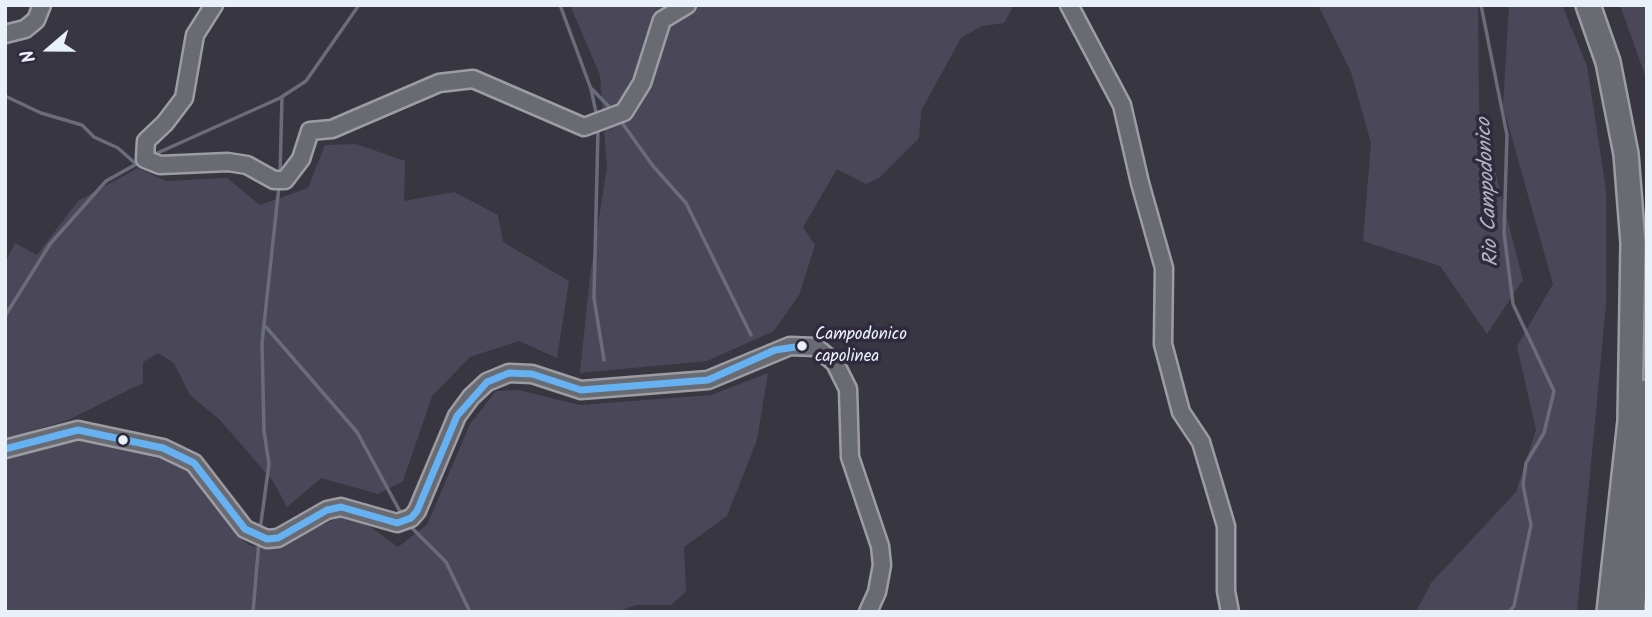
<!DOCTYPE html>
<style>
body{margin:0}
#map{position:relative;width:1652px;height:617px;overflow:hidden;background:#383640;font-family:Kalam,sans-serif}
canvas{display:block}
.frame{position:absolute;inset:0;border:7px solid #e8f1f8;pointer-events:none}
.north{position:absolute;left:14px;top:14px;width:70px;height:70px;-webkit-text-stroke:5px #2f2a3d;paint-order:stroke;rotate:250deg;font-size:19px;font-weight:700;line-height:28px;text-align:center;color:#e8f1f8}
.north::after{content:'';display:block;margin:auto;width:24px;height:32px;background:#e8f1f8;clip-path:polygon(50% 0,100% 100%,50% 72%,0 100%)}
</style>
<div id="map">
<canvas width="1652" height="617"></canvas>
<div class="frame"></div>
<div class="north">N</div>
</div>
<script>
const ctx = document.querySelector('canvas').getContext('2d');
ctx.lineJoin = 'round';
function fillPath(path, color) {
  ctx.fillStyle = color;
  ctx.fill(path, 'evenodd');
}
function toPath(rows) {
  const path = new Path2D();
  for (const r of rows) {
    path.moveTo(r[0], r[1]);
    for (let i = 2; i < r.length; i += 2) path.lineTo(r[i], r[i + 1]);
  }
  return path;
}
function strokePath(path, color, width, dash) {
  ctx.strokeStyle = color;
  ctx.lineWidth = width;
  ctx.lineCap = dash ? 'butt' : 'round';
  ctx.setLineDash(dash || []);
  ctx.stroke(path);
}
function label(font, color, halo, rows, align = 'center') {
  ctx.font = font + ' Kalam,sans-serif';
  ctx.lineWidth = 7;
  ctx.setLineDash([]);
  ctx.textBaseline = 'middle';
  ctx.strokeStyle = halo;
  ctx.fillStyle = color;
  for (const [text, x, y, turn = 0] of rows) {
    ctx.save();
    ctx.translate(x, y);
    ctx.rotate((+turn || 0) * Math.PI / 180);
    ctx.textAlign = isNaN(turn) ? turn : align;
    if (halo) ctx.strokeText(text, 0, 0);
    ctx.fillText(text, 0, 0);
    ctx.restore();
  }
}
const green = toPath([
 [570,5,1014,5,1004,23,982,26,961,38,921,111,919,138,879,178,866,184,837,169,803,227,815,245,799,295,774,331,707,361,580,373,590,276,607,167,600,75],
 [1318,5,1478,6,1479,109,1523,280,1487,334,1440,266,1363,241,1371,143,1351,72],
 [1509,5,1562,5,1587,66,1606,190,1606,305,1577,612,1416,612,1431,583,1516,492,1536,430,1517,346,1553,284,1503,106],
 [1620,5,1647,5,1647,81],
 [356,144,405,161,404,201,454,192,498,215,503,242,569,281,557,358,519,341,470,357,432,396,403,481,378,494,321,478,287,507,273,481,219,419,190,395,174,363,158,353,143,362,143,383,68,420,5,439,5,263,15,243,37,255,78,201,138,168,166,181,227,178,260,205,308,188,325,145],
 [768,373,757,440,727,516,684,547,686,592,671,605,636,605,616,612,5,612,5,455,72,439,109,445,166,458,186,469,211,494,241,539,251,546,273,547,338,518,357,517,398,547,427,525,470,424,496,391,518,390,580,405,711,395]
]);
const stream = toPath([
 [560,5,591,89,597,117],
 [1481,5,1507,135,1504,233,1513,304,1554,391,1544,433,1526,463,1523,485,1531,525,1514,606,1509,612],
 [592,89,613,111],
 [5,96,41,113,82,125,94,137,118,148,136,164],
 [620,120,653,166,686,203,751,335],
 [598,129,594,298,604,360],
 [153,155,280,98,306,81,359,5],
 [280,175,282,97],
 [5,316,50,244,106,181,140,162],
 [266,327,357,432,403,517],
 [407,523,446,562,470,612],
 [260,530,269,464,264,431,262,343,279,186],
 [253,612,259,541]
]);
const minor = toPath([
 [214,5,195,35,184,98,165,123,146,141,145,159,160,165,228,162,247,165,274,180,285,180,301,159,310,131,332,129,439,83,473,79,584,127,624,112,642,83,662,20,687,5],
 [1069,5,1122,105,1140,183,1164,268,1163,344,1181,412,1201,442,1226,526,1226,591,1230,612],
 [5,34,25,29,36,20,42,5],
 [5,449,78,430,163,448,194,463,245,529,267,539,278,538,327,510,341,507,397,523,411,518,417,511,457,416,471,397,487,382,509,373,532,374,581,390,708,380,790,346,816,347,835,363,848,389,850,457,880,546,882,565,877,592,868,612]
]);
const highway = toPath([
 [1588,5,1608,62,1626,154,1633,243,1630,421,1609,612],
 [1632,612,1644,488,1646,392]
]);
const bus1 = toPath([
 [5,449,78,430,163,448,194,463,245,529,267,539,278,538,327,510,341,507,397,523,411,518,417,511,457,416,487,382,509,373,532,374,581,390,708,380,775,350,802,346]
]);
const markers = [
 [802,346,6,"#e8f1f8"],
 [123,440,6,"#e8f1f8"]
];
const busNames = [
 ["Campodonico",815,336],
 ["capolinea",815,358]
];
const waterNames = [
 ["Rio Campodonico",1490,192,-93]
];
fillPath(green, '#4a4858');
strokePath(stream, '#6b6c79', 3.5);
strokePath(minor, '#9c9ca2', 21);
strokePath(highway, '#9c9ca2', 28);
strokePath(minor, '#696b72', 16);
strokePath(highway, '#696b72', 23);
strokePath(bus1, '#66b1f2', 7);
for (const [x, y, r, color] of markers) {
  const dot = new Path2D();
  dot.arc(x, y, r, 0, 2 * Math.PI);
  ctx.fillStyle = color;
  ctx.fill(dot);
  strokePath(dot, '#2f2a3d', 2.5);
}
label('17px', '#e8f1f8', '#2f2a3d', busNames, 'left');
label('italic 21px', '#b2b7c2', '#2f2a3d', waterNames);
</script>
